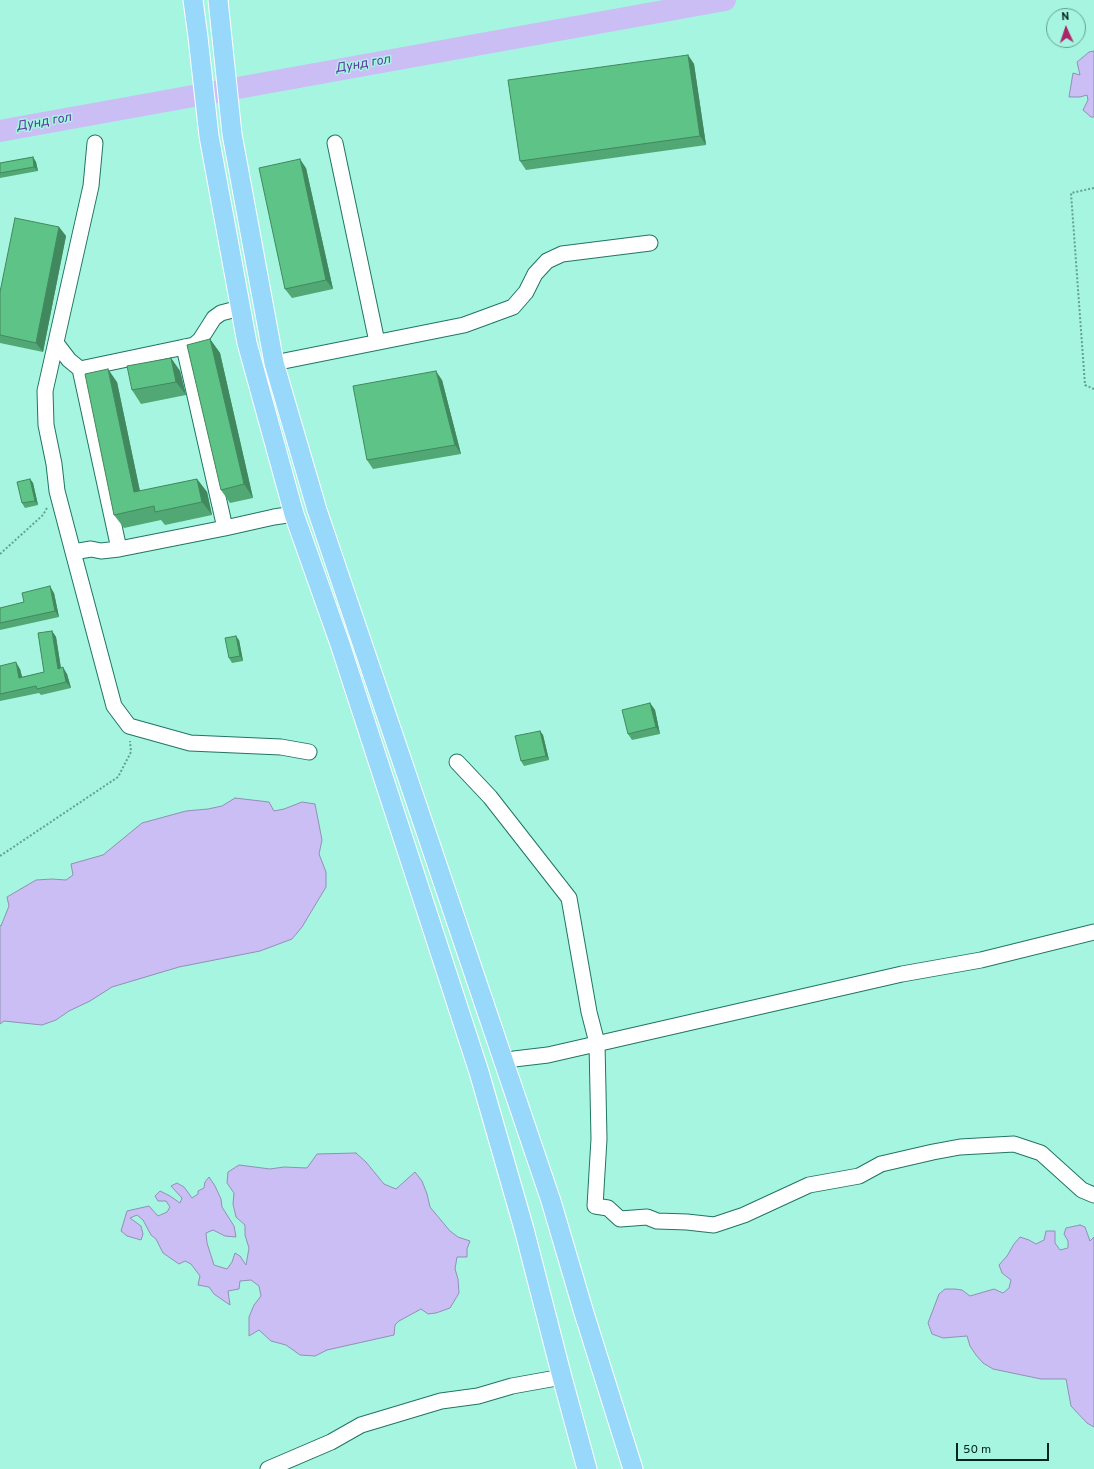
<!DOCTYPE html>
<meta charset="utf-8">
<style>
body{margin:0}
#map{position:relative;width:1094px;height:1469px;overflow:hidden;background:#a6f5e0;font-family:Overpass,sans-serif}
canvas{display:block}
.north{position:absolute;left:1046px;top:8px;width:40px;height:40px;box-sizing:border-box;background:#a6f5e0;border:1px solid #64a292;border-radius:50%;rotate:357deg;font-size:11px;font-weight:700;line-height:16px;text-align:center;color:#02251d}
.north::after{content:'';display:block;margin:auto;width:14px;height:18px;background:#ac2469;clip-path:polygon(50% 0,100% 100%,50% 72%,0 100%)}
.scale{position:absolute;left:956px;top:1443px;width:93px;height:18px;box-sizing:border-box;border:2px solid #02251d;border-top:0;padding-left:5px;font-size:12px;line-height:14px;white-space:nowrap;color:#02251d;-webkit-text-stroke:3px #a6f5e0;paint-order:stroke}
</style>
<div id="map">
<canvas width="1094" height="1469"></canvas>
<div class="north">N</div>
<div class="scale">50 m</div>
</div>
<script>
const ctx = document.querySelector('canvas').getContext('2d');
ctx.lineJoin = 'round';
function fillPath(path, color) {
  ctx.fillStyle = color;
  ctx.fill(path, 'evenodd');
}
function toPath(rows) {
  const path = new Path2D();
  for (const r of rows) {
    path.moveTo(r[0], r[1]);
    for (let i = 2; i < r.length; i += 2) path.lineTo(r[i], r[i + 1]);
  }
  return path;
}
function strokePath(path, color, width, dash) {
  ctx.strokeStyle = color;
  ctx.lineWidth = width;
  ctx.lineCap = dash ? 'butt' : 'round';
  ctx.setLineDash(dash || []);
  ctx.stroke(path);
}
function label(font, color, halo, rows, align = 'center') {
  ctx.font = font + ' Overpass,sans-serif';
  ctx.lineWidth = 3;
  ctx.setLineDash([]);
  ctx.textBaseline = 'middle';
  ctx.strokeStyle = halo;
  ctx.fillStyle = color;
  for (const [text, x, y, turn = 0] of rows) {
    ctx.save();
    ctx.translate(x, y);
    ctx.rotate((+turn || 0) * Math.PI / 180);
    ctx.textAlign = isNaN(turn) ? turn : align;
    if (halo) ctx.strokeText(text, 0, 0);
    ctx.fillText(text, 0, 0);
    ctx.restore();
  }
}
const water = toPath([
 [1094,51,1094,117,1091,117,1083,110,1088,100,1087,95,1080,97,1069,97,1073,73,1080,75,1077,62,1089,52,1094,51],
 [235,798,269,802,274,811,284,809,302,802,315,804,322,840,319,854,326,872,326,887,302,927,292,939,260,951,179,967,112,987,90,1001,69,1011,56,1020,42,1025,4,1021,0,1024,0,925,1,926,9,906,7,897,36,880,52,879,66,880,73,875,71,864,103,855,142,823,186,811,208,809,222,806,235,798],
 [356,1153,366,1162,384,1184,396,1189,415,1172,422,1181,427,1194,430,1207,450,1231,458,1237,470,1241,467,1249,467,1257,457,1257,455,1269,458,1279,459,1293,450,1308,436,1313,428,1314,421,1309,399,1321,395,1325,394,1335,327,1350,315,1356,300,1355,286,1345,271,1341,259,1330,249,1336,249,1317,254,1305,261,1296,259,1286,251,1280,240,1281,239,1289,228,1291,230,1305,214,1294,209,1287,198,1285,200,1276,191,1264,185,1261,179,1264,163,1253,156,1239,151,1235,143,1220,137,1215,130,1218,141,1226,143,1234,141,1240,127,1236,121,1231,127,1211,149,1206,158,1216,167,1212,170,1207,166,1201,158,1201,155,1196,160,1191,170,1196,180,1203,182,1198,171,1186,177,1183,184,1187,192,1198,198,1194,198,1191,204,1188,205,1182,209,1177,215,1186,221,1199,222,1207,234,1226,236,1237,225,1236,213,1230,206,1233,207,1243,214,1265,227,1269,232,1262,235,1253,240,1256,246,1265,249,1248,245,1235,245,1225,236,1217,233,1204,234,1193,227,1183,228,1172,239,1165,270,1169,284,1167,307,1168,317,1154,356,1153],
 [1080,1225,1085,1227,1090,1241,1094,1237,1094,1427,1087,1423,1071,1406,1066,1379,1041,1379,993,1369,983,1363,976,1355,970,1346,967,1336,943,1338,932,1334,928,1323,939,1294,945,1289,955,1289,962,1290,970,1296,994,1289,1003,1293,1009,1288,1011,1280,1002,1273,999,1265,1007,1256,1014,1244,1020,1237,1029,1240,1036,1244,1044,1240,1046,1231,1055,1231,1055,1243,1060,1250,1068,1248,1068,1241,1064,1234,1066,1228,1080,1225]
]);
const river = toPath([
 [0,131,725,0]
]);
const path = toPath([
 [1094,188,1071,193,1085,385,1094,389],
 [0,554,43,515,47,508],
 [0,856,118,777,131,752,130,741]
]);
const minor = toPath([
 [95,143,91,186,45,391,46,425,54,464,57,491,73,552,91,549,101,551,119,549,225,528,274,517,294,514],
 [335,143,377,342],
 [56,343,69,360,80,369,194,345,200,340,214,318,221,313,240,308],
 [184,347,225,528],
 [274,363,464,325,513,307,526,292,535,274,547,261,562,254,650,243],
 [80,369,119,549],
 [73,552,114,706,129,726,190,743,281,747,309,752],
 [457,762,490,797,569,898,589,1012,597,1043,599,1139,595,1206,608,1208,620,1219,647,1217,657,1221,687,1222,714,1225,744,1215,809,1185,859,1176,881,1164,933,1152,960,1147,1014,1144,1041,1153,1082,1190,1094,1195],
 [514,1059,548,1055,902,974,981,960,1094,932],
 [268,1469,331,1442,361,1425,441,1401,478,1396,512,1386,562,1377]
]);
const major = toPath([
 [193,0,198,37,209,136,247,343,294,514,340,644,479,1072,524,1229,562,1377,587,1469],
 [218,0,232,134,274,363,317,510,551,1201,584,1313,633,1469]
]);
const wall = toPath([
 [688,55,694,64,706,145,526,170,520,161],
 [33,157,36,162,38,171,0,178,0,163],
 [306,168,333,289,292,298,285,289],
 [59,227,66,236,43,352,0,343,0,292],
 [210,339,220,353,253,498,230,503,221,490],
 [171,358,180,371,186,395,141,404,132,390],
 [442,380,461,454,373,469,367,460],
 [117,382,140,491,197,479,207,492,212,515,165,525,161,520,124,528,114,515],
 [30,479,33,483,38,505,25,508,22,503],
 [54,593,59,617,0,630,0,608,24,602],
 [52,631,56,637,61,668,67,674,71,688,41,695,39,693,0,701,0,666,20,669,22,677,44,672],
 [239,640,243,661,232,663,229,658],
 [650,703,655,710,660,734,632,740,628,734],
 [540,731,543,735,549,760,524,766,521,761]
]);
const shadedWall = toPath([
 [688,55,694,64,706,145,700,136],
 [33,157,36,162,38,171,34,167],
 [300,159,306,168,333,289,326,280],
 [59,227,66,236,43,352,36,343],
 [210,339,220,353,253,498,244,484],
 [171,358,180,371,186,395,176,382],
 [108,369,117,382,143,506,134,492],
 [436,371,442,380,461,454,455,445],
 [30,479,33,483,38,505,35,501],
 [197,479,207,492,212,515,202,502],
 [50,586,54,593,59,617,55,611],
 [52,631,56,637,62,675,58,669],
 [236,636,239,640,243,661,240,656],
 [16,662,20,669,24,684,19,678],
 [63,667,67,674,71,688,66,682],
 [650,703,655,710,660,734,656,727],
 [540,731,543,735,549,760,546,756]
]);
const building = toPath([
 [688,55,700,136,520,161,508,80,688,55],
 [33,157,34,167,0,173,0,163,33,157],
 [300,159,326,280,285,289,259,168,300,159],
 [15,218,59,227,36,343,0,335,0,292,15,218],
 [210,339,244,484,221,490,187,345,210,339],
 [171,358,176,382,132,390,127,366,171,358],
 [108,369,134,492,197,479,202,502,155,512,154,506,114,515,85,374,108,369],
 [436,371,455,445,367,460,353,386,436,371],
 [30,479,35,501,22,503,17,482,30,479],
 [50,586,55,611,0,623,0,608,24,602,22,593,50,586],
 [52,631,58,669,63,667,66,682,37,689,36,686,0,694,0,666,16,662,19,678,44,672,38,633,52,631],
 [236,636,240,656,229,658,225,638,236,636],
 [650,703,656,727,628,734,622,710,650,703],
 [540,731,546,756,521,761,515,736,540,731]
]);
const waterNames = [
 ["Дунд гол",363,65,-10],
 ["Дунд гол",44,123,-10]
];
fillPath(water, '#cbbef5');
strokePath(water, '#8f90b4', 1);
strokePath(river, '#cbbef5', 22);
strokePath(minor, '#217563', 17);
strokePath(major, '#fff', 21);
strokePath(path, '#63a191', 2, [2, 2]);
strokePath(minor, '#fff', 15);
strokePath(major, '#98d8fa', 19);
fillPath(wall, '#51a874');
fillPath(shadedWall, '#42885e');
fillPath(building, '#5ec387');
strokePath(building, '#42885e', 1);
label('italic 13px', '#5d39a0', '#a6f5e0', waterNames);
</script>
